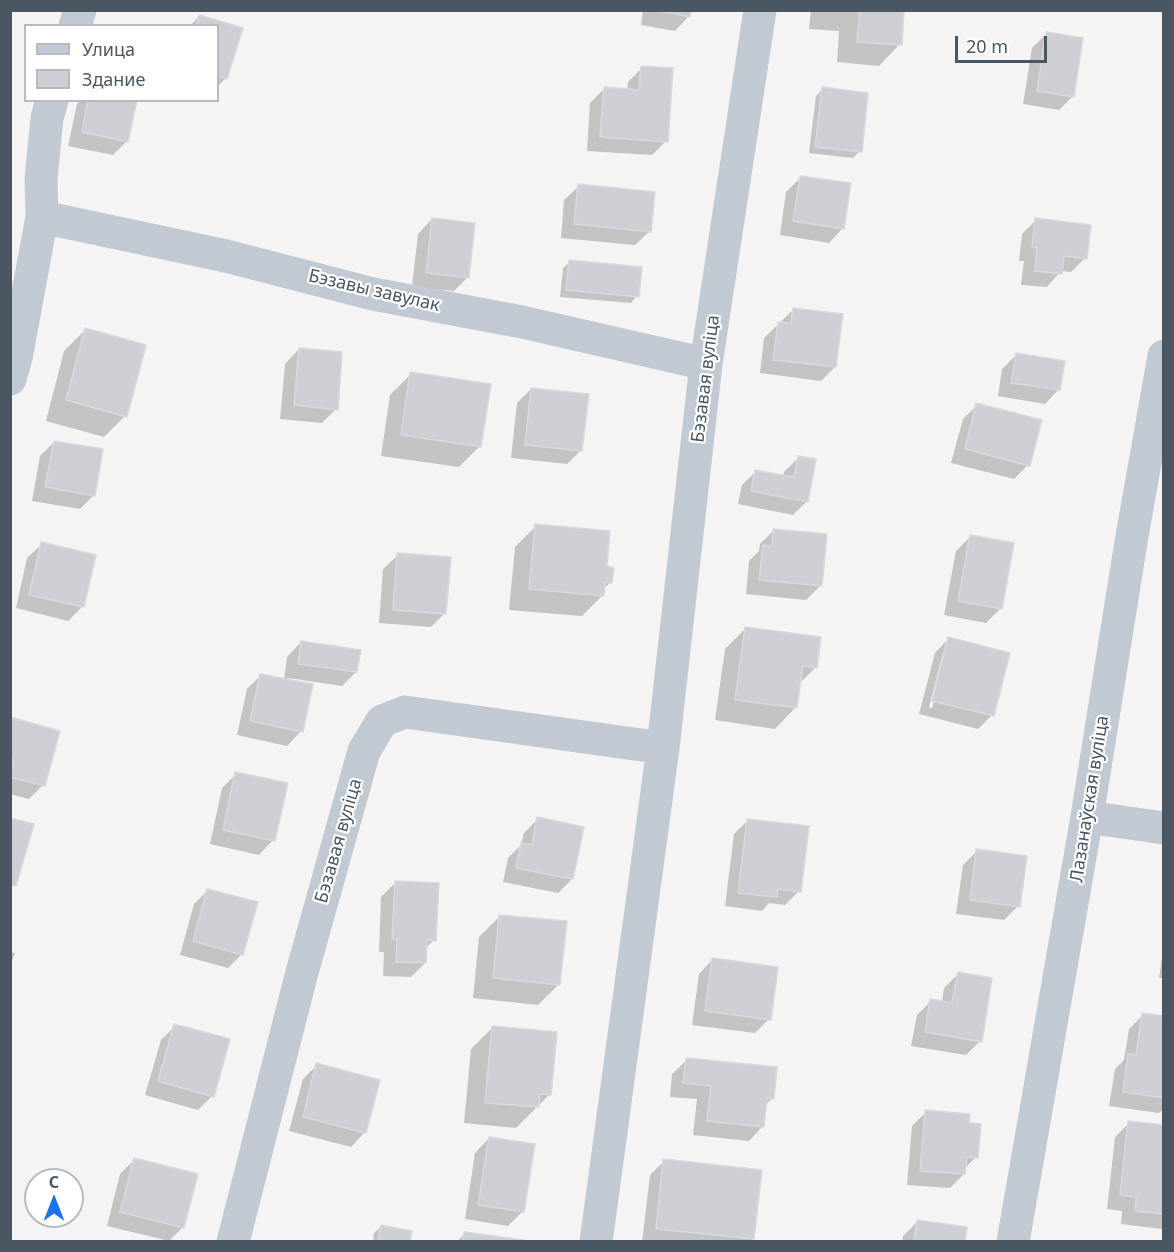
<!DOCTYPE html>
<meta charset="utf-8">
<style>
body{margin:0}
#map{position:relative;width:1174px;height:1252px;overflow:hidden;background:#f5f3f3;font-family:"Noto Sans",sans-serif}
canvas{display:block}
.frame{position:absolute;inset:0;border:12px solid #4a5661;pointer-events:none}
.legend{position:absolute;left:24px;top:24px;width:195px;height:78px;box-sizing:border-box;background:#fff;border:2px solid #b7bbc0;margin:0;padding:8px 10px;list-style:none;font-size:18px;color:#4a5661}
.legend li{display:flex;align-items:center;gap:12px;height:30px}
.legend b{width:30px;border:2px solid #b7bbc0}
.north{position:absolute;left:24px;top:1168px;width:60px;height:60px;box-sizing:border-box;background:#fff;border:2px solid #b7bbc0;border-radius:50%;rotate:0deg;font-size:16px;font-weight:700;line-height:24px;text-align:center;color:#4a5661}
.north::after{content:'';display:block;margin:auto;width:21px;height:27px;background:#1a73e8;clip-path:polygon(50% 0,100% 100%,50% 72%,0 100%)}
.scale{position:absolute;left:955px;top:36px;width:92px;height:27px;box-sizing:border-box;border:3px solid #4a5661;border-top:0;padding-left:8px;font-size:18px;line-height:21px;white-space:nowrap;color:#4a5661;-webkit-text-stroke:4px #fff;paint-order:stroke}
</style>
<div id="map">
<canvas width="1174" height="1252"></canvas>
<div class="frame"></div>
<ul class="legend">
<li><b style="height:8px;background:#c1cad2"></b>Улица</li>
<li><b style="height:16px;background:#cdcfd5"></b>Здание</li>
</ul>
<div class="north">С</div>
<div class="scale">20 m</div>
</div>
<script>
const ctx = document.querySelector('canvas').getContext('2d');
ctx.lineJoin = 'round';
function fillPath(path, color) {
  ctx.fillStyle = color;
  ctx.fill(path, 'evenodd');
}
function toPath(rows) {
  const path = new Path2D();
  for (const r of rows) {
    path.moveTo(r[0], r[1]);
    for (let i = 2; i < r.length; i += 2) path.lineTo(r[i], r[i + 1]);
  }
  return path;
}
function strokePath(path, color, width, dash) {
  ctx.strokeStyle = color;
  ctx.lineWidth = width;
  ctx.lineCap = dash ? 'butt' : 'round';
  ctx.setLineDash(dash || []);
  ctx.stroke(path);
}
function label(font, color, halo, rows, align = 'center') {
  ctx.font = font + ' "Noto Sans",sans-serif';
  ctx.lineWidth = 4.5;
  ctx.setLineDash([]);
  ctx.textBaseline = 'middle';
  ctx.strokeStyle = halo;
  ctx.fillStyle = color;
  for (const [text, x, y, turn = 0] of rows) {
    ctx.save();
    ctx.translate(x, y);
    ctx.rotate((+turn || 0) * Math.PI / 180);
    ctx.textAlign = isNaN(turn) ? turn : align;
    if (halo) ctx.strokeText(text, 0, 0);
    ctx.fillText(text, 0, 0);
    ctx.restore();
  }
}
const shadow = toPath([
 [643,10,690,10,689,16,675,31,641,25],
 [811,10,903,10,900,44,879,66,837,62,839,31,809,29],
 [199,16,241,29,226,78,218,86,218,26,190,26],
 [1047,33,1073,96,1059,110,1023,104,1032,48],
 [642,68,666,141,652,155,587,151,590,103,604,89,627,91,628,82],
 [823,89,860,151,853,158,809,153,816,96],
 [81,100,135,100,127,141,113,155,68,146,77,104],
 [800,178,843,228,829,243,780,235,786,192],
 [579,186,650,231,635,245,561,238,564,200],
 [432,219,468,277,454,291,412,287,418,234],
 [1036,220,1085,258,1071,272,1061,271,1047,287,1021,285,1024,261,1019,261,1022,234],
 [570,262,637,296,631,303,560,297,563,268],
 [794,309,835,367,821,381,760,373,764,338],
 [85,330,125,416,104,437,46,421,64,351],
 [299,349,336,409,322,423,280,419,285,364],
 [1016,355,1059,389,1045,404,998,396,1002,369],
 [411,374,480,446,459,467,381,456,390,395],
 [531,389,581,450,567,464,511,458,517,403],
 [977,405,1028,465,1014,479,951,463,963,419],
 [54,442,94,495,80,509,32,501,40,456],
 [798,458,807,501,793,515,738,504,742,485,756,471,783,477,784,472],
 [536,526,606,568,611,582,603,589,603,595,582,616,509,610,515,547],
 [774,530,820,586,806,600,746,594,749,561,759,551,760,544],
 [970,537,1000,609,986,623,944,615,956,551],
 [42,544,82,607,68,621,16,608,27,558],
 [398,555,445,613,431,627,379,623,383,569],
 [746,628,816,667,799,684,796,707,775,729,715,720,725,649],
 [949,638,992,715,978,729,919,714,935,653],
 [943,653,946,653,932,708,929,707],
 [301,642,356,672,342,686,289,678,301,731,287,746,237,735,247,689,261,675,284,680,287,657],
 [10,719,43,785,29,799,10,794],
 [236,774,273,840,259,855,210,844,222,788],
 [538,819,572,879,558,893,503,882,508,858,521,845,524,833],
 [748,820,799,891,785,905,769,903,762,911,725,906,734,834],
 [977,851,1018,906,1004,920,956,914,963,865],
 [395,883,434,940,425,949,425,963,411,977,383,976,384,952,379,952,381,897],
 [208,890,242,954,228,968,180,955,194,904],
 [500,916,559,984,538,1005,473,998,479,937],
 [1164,943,1164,978,1159,978],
 [10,952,15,953,10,966],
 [713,959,769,1019,755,1033,692,1025,699,974],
 [958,974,980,1041,966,1055,911,1046,917,1015,931,1001,942,1003,944,988],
 [1143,1015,1164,1018,1164,1109,1159,1113,1109,1106,1115,1069,1124,1060,1129,1029],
 [175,1026,212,1096,198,1110,145,1095,161,1040],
 [492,1028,550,1094,516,1128,464,1123,471,1049],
 [687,1060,772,1098,765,1106,763,1126,749,1141,693,1135,697,1099,670,1097,672,1074],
 [317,1065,365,1132,351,1147,289,1131,303,1079],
 [926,1112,968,1124,976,1157,964,1169,964,1174,950,1188,907,1185,912,1126],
 [1129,1123,1164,1127,1164,1227,1162,1229,1121,1224,1122,1211,1107,1209,1115,1137],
 [489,1138,523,1211,508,1226,465,1219,475,1153],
 [134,1160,183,1227,169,1241,107,1226,120,1174],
 [664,1161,753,1239,750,1242,642,1242,650,1175],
 [917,1222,964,1242,902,1242,903,1236],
 [381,1227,408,1242,373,1242,374,1233],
 [465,1233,522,1242,457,1242]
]);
const building = toPath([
 [655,10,691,10,690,17,655,10],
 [860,10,904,10,902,45,857,42,860,10],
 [199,15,243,28,227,79,218,76,218,26,196,26,199,15],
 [1046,32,1083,38,1074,97,1037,91,1046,32],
 [641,66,673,68,668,142,600,137,604,87,639,90,641,66],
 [822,87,868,93,862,152,815,147,822,87],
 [88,100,137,100,128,142,82,132,88,100],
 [800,176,851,183,844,229,793,221,800,176],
 [578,184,655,192,651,232,574,224,578,184],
 [432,218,475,223,469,278,426,273,432,218],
 [1035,218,1091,225,1087,259,1064,256,1062,274,1035,271,1037,247,1032,247,1035,218],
 [569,260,642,267,639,297,566,290,569,260],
 [793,308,843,314,836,367,773,360,778,322,791,323,793,308],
 [85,328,146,345,127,417,66,400,85,328],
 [299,348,342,352,338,410,294,405,299,348],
 [1016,353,1065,361,1060,390,1011,383,1016,353],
 [410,372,491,384,481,447,401,435,410,372],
 [531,388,589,394,582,451,525,445,531,388],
 [976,403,1042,420,1030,466,965,449,976,403],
 [54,441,103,449,95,496,45,487,54,441],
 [798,456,816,459,808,502,751,491,755,470,794,477,798,456],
 [535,524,610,531,607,566,614,568,612,583,605,582,604,596,529,589,535,524],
 [773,529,827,534,822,586,759,580,763,545,772,546,773,529],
 [970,535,1014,543,1002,609,958,601,970,535],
 [41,542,96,555,84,607,29,595,41,542],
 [397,553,451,557,446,614,393,610,397,553],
 [745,627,821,637,817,668,803,666,797,708,735,700,745,627],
 [948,637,1010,653,994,716,932,701,948,637],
 [301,641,361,650,357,672,298,664,301,641],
 [260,674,313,684,303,732,250,721,260,674],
 [10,717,60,731,45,786,10,777,14,760,10,759,10,717],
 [235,772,288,783,275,841,223,830,235,772],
 [537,817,584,827,573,879,516,868,521,843,532,845,537,817],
 [10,818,34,824,16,886,10,884,10,818],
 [747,819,809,826,801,892,778,889,777,897,738,893,747,819],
 [976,849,1027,856,1020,907,970,900,976,849],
 [395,881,439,883,436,941,427,940,426,963,396,962,397,939,392,939,395,881],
 [207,889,258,902,243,955,193,941,207,889],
 [499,915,567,921,560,985,493,978,499,915],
 [712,958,778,967,771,1020,705,1011,712,958],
 [958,972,992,978,982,1042,925,1032,930,999,952,1003,958,972],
 [1142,1013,1164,1016,1164,1098,1123,1092,1128,1054,1136,1055,1142,1013],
 [174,1024,230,1039,214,1097,158,1081,174,1024],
 [492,1026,557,1032,551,1095,540,1094,539,1107,485,1103,492,1026],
 [686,1058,777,1067,774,1099,767,1098,764,1127,707,1121,711,1086,683,1083,686,1058],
 [316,1063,380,1080,366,1133,303,1117,316,1063],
 [925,1110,970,1114,969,1123,981,1124,978,1158,967,1157,965,1174,920,1171,925,1110],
 [1128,1121,1164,1125,1164,1214,1135,1211,1136,1197,1120,1195,1128,1121],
 [489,1137,535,1144,524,1212,478,1205,489,1137],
 [134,1158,198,1174,184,1228,120,1212,134,1158],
 [663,1159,762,1170,754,1239,656,1229,663,1159],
 [917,1220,967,1227,965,1242,914,1242,917,1220],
 [381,1225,412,1231,410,1242,378,1242,381,1225],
 [464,1232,524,1240,523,1242,463,1242,464,1232]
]);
const minor = toPath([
 [75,26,80,10],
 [42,217,226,256,373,294,522,322,706,364],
 [10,379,16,358,42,217,41,179,47,118,52,100],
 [1087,817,1164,828],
 [233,1242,301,976,364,751,382,721,405,712,663,748],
 [596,1242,663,748,706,364,760,10],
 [1013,1242,1087,817,1131,542,1164,356]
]);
const streetNames = [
 ["Бэзавы завулак",374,291,13],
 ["Бэзавая вуліца",706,379,-83],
 ["Лазанаўская вуліца",1090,799,-81],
 ["Бэзавая вуліца",339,841,-74]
];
fillPath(shadow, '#0003');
fillPath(building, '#cdcfd5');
strokePath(building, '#d7d9de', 1.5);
strokePath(minor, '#c1cad2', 33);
label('18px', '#4a5661', '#fff', streetNames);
</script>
